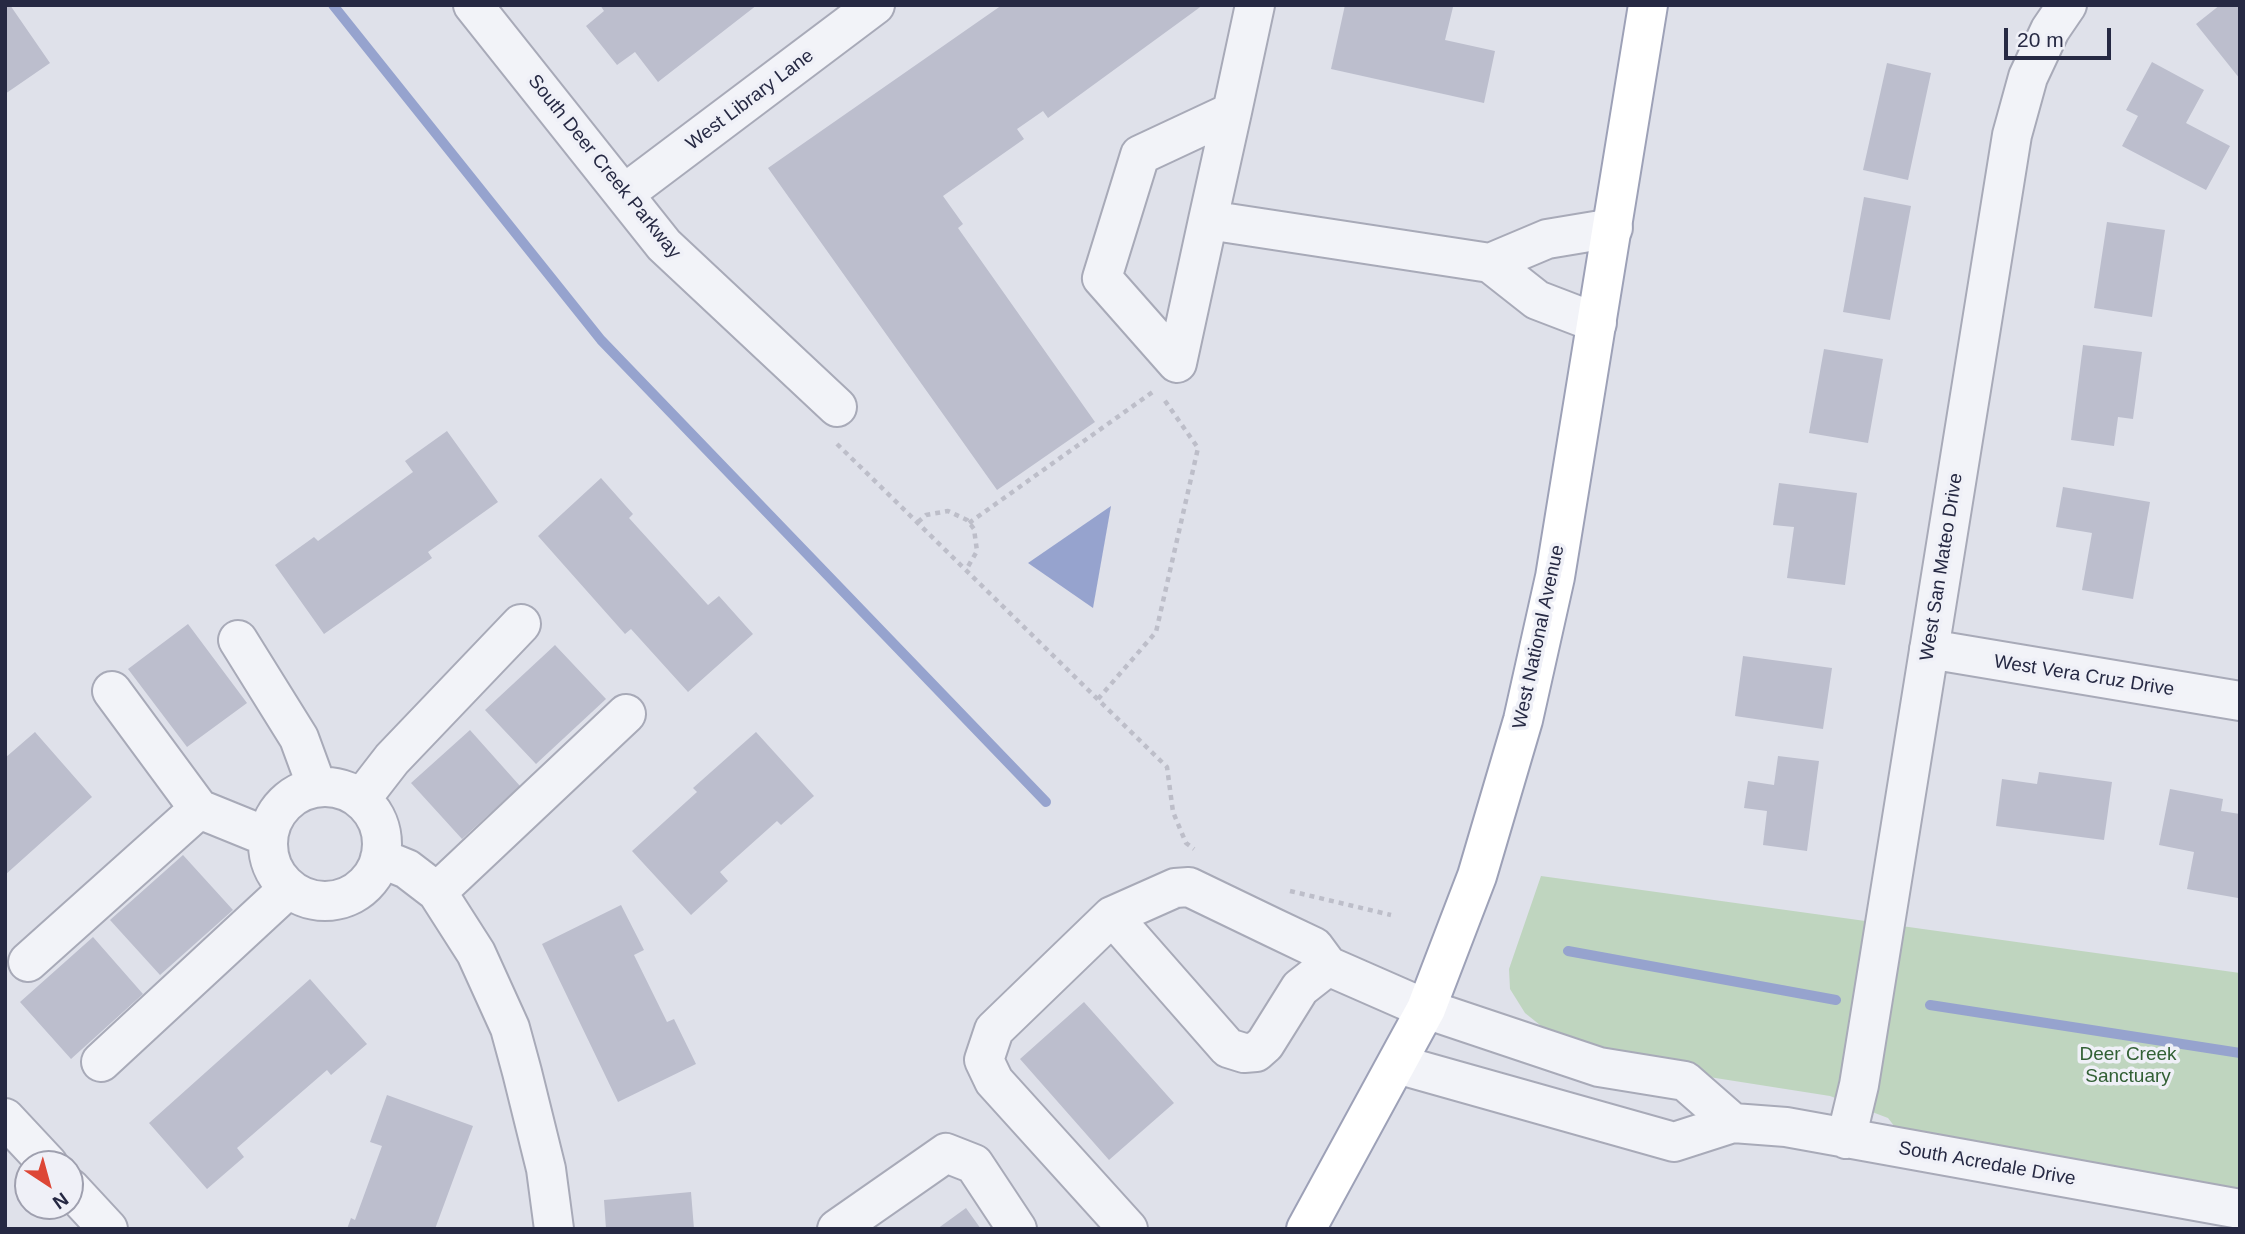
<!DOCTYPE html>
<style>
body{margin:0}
#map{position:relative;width:2245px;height:1234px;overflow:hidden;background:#dfe1ea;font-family:Arial,sans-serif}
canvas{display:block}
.frame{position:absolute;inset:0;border:7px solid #262943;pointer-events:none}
.north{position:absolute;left:14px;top:1150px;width:70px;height:70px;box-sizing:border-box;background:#eff0f7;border:2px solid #9fa0af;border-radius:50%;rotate:144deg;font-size:19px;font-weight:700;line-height:28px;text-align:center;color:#262943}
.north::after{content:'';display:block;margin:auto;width:24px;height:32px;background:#dd4736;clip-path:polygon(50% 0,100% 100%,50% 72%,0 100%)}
.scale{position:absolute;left:2004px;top:28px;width:107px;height:32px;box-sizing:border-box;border:4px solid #262943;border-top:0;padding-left:9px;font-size:21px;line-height:24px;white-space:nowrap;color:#262943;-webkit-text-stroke:5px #eff0f7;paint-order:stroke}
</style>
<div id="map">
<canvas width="2245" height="1234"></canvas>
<div class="frame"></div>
<div class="north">N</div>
<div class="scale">20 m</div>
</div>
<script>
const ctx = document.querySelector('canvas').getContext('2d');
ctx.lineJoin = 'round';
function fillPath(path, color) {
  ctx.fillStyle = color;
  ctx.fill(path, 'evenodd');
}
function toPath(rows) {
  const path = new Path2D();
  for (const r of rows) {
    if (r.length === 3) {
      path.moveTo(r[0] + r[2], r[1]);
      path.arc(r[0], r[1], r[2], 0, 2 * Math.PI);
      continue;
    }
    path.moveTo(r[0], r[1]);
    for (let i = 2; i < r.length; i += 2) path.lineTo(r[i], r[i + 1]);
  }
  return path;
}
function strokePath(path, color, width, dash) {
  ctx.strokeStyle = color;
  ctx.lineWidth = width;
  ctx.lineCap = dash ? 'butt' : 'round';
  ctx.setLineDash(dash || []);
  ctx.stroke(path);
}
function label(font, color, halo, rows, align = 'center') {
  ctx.font = font + ' Arial,sans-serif';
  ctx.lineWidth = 7;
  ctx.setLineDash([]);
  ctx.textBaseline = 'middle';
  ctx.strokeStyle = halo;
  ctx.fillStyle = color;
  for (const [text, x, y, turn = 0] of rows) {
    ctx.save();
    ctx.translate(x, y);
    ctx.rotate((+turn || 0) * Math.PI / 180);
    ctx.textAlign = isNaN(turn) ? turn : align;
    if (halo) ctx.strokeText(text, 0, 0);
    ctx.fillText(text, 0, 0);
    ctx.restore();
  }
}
const green = toPath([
 [1541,876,2240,973,2240,1192,1898,1131,1888,1118,1830,1096,1690,1074,1584,1046,1545,1029,1525,1013,1510,989,1509,969]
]);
const water = toPath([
 [1111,506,1093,608,1028,563]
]);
const stream = toPath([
 [333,5,601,340,1046,802],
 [1568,951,1836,1000],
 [1930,1005,2240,1053]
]);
const building = toPath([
 [5,5,10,5,50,63,5,94],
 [600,5,757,5,658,82,635,52,617,65,586,26,604,11],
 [1002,5,1203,5,1048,118,1043,111,1017,129,1024,139,943,196,963,224,958,228,1095,422,997,490,768,168],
 [1345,5,1453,7,1445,40,1495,51,1484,103,1331,69],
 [2220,5,2240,5,2240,79,2196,24],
 [2152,62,2204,90,2186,123,2230,146,2206,190,2122,146,2138,116,2126,110],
 [1887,63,1931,73,1908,180,1863,170],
 [1864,197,1911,206,1890,320,1843,312],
 [2107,222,2165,230,2152,317,2094,308],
 [2083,345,2142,352,2133,419,2118,417,2114,446,2071,440],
 [1824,349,1883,359,1868,443,1809,433],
 [447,431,498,502,428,552,432,558,324,634,275,565,314,537,318,541,413,472,405,461],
 [601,478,633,514,629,518,708,605,719,596,753,634,688,692,631,629,625,634,538,536],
 [1779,483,1857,493,1845,585,1787,578,1794,527,1773,525],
 [2063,487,2150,502,2133,599,2082,590,2092,533,2056,527],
 [188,624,247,703,187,747,128,669],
 [555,645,606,699,536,764,485,710],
 [1743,656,1832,668,1823,729,1735,716],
 [470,730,520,786,462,839,411,783],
 [35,732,92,797,5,875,5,758],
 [756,732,814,796,781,825,777,821,720,872,728,881,691,915,632,851,697,792,693,788],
 [1778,756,1819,761,1807,851,1763,845,1767,811,1744,808,1748,781,1774,785],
 [2039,772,2112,782,2104,840,1996,826,2002,779,2037,784],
 [2170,789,2223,799,2221,811,2240,814,2238,898,2187,889,2194,852,2159,845],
 [183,855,233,910,160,975,110,920],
 [621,905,644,950,634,955,667,1022,674,1019,696,1064,618,1102,542,944],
 [93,937,143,994,71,1059,20,1002],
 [310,979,367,1044,331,1075,327,1070,237,1148,244,1157,207,1189,149,1123],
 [1084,1002,1174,1103,1109,1160,1020,1059],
 [387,1095,473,1126,435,1229,347,1229,351,1218,355,1220,382,1146,370,1142],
 [691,1192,694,1229,606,1229,604,1200],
 [966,1208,981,1229,937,1229]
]);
const path = toPath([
 [837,444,1167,767,1173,812,1186,843,1194,849],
 [918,522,926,515,948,511,967,520,974,529,977,551,966,570],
 [969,523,1154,391],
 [1098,699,1156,632,1198,448,1163,398],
 [1290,891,1391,915]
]);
const minor = toPath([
 [473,5,664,245,837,407],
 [1232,112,1140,155,1102,278,1177,363,1208,220,1232,112,1255,5],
 [624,194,875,5],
 [1208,220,1490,263,1537,300,1597,323],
 [1490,263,1547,239,1613,228],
 [238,640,299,738,317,787],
 [1929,649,2240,701],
 [112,691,199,809],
 [325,844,57],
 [361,799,392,759,521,624],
 [380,858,407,869,437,892,476,953,510,1028,522,1072,546,1169,554,1229],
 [437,892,626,714],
 [1112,916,1228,1048,1244,1053,1256,1052,1265,1044,1300,988,1328,966],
 [28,962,199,809,268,837],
 [101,1062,289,888],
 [1397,1064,1674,1142,1733,1123,1786,1127,2240,1209],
 [5,1118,48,1164],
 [1846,1139,1859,1085,2012,135,2028,77,2050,30,2067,5],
 [70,1188,108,1229],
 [837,1229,946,1153,974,1164,1017,1229],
 [1128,1229,994,1081,984,1060,994,1030,1112,916,1175,888,1189,887,1272,927,1314,947,1328,966,1426,1009,1599,1067,1685,1081,1733,1123]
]);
const major = toPath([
 [1306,1229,1426,1009,1477,876,1523,720,1555,577,1648,5]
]);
const streetNames = [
 ["West Library Lane",750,100,-37],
 ["South Deer Creek Parkway",604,167,51],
 ["West San Mateo Drive",1942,567,-81],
 ["West National Avenue",1539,637,-78],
 ["West Vera Cruz Drive",2084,676,9],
 ["South Acredale Drive",1987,1164,10]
];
const parkNames = [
 ["Deer Creek",2128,1055],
 ["Sanctuary",2128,1077]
];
fillPath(green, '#bfd5bf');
fillPath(water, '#96a3ce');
strokePath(stream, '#96a3ce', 10);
fillPath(building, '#bcbecd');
strokePath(minor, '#a8aab8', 42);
strokePath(major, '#9da1b7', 42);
strokePath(path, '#bdbec9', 4.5, [5, 5]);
strokePath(minor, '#f2f3f8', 38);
strokePath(major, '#fff', 38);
label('19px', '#262943', '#eff0f7', streetNames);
label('19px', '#326035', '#eff0f7', parkNames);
</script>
